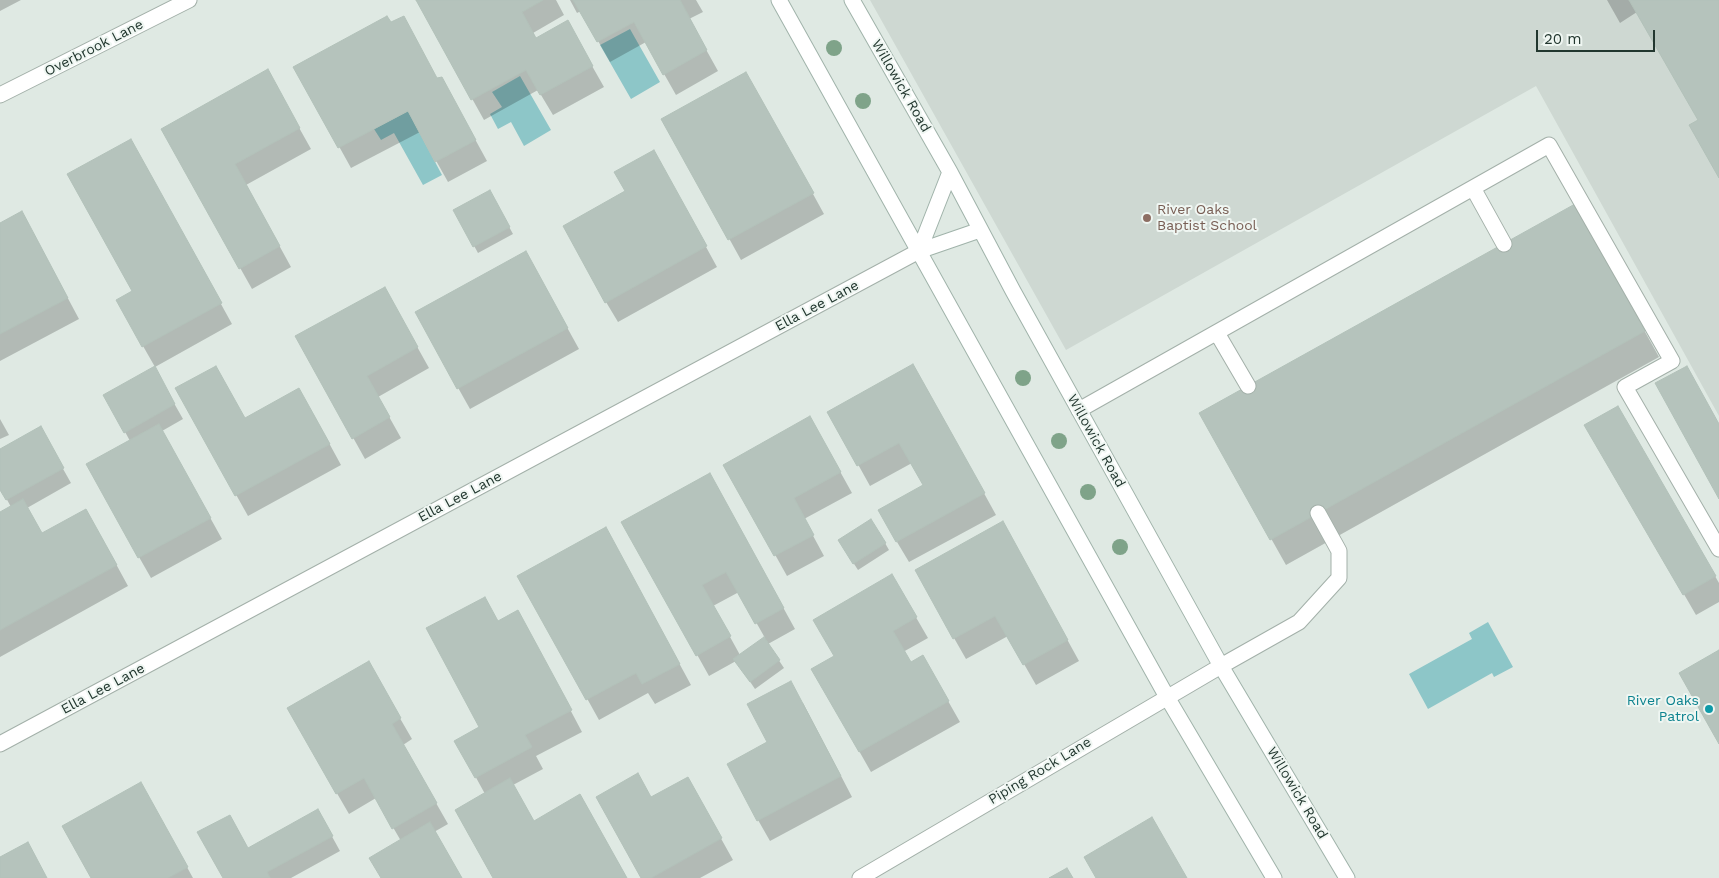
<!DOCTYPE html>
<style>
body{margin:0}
#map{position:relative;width:1719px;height:878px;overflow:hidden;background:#dfe9e3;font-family:"Work Sans",sans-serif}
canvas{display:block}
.scale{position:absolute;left:1536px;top:30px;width:119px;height:22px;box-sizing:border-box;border:2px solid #22372f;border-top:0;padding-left:6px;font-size:15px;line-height:18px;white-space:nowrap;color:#22372f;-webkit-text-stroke:4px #eff6f2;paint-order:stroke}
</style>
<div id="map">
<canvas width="1719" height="878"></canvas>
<div class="scale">20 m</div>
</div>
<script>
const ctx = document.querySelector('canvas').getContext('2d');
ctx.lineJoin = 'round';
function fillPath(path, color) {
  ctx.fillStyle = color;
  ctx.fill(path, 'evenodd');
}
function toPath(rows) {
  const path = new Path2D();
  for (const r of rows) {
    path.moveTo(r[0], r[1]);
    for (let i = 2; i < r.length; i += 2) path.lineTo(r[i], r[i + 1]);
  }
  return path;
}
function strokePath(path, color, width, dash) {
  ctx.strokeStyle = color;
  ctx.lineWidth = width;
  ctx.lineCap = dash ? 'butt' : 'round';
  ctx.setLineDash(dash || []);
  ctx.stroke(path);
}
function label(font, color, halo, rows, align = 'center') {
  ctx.font = font + ' "Work Sans",sans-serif';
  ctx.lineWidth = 4;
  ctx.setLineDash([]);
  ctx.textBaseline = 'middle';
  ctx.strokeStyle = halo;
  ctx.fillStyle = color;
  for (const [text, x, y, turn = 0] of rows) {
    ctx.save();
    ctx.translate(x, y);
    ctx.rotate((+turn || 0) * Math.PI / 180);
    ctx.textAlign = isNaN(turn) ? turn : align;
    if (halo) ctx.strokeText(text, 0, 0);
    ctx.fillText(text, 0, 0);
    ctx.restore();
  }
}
const built = toPath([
 [870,0,1719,0,1719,416,1536,86,1066,350]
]);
const water = toPath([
 [630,29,660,82,631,99,600,45],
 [520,76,551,130,524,146,511,122,498,129,490,114,502,107,492,92],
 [408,111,442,175,423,185,394,133,381,140,374,129],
 [1488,622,1513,667,1494,677,1492,673,1428,709,1409,674,1472,639,1469,633]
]);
const shadow = toPath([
 [0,0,21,0,0,11],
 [417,0,556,0,564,15,533,33,536,39,579,43,604,87,553,115,538,90,484,120],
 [570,0,696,0,703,12,689,19,718,71,676,95,646,42,610,62,581,11,577,13],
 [1607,0,1719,0,1719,175,1700,121,1637,12,1620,23],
 [295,67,437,79,453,99,487,161,448,182,420,132,351,168],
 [279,92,311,149,246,185,291,267,252,289,162,129],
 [758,94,824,214,741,260,663,119],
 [142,161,232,324,155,367,143,346,134,292],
 [665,172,717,267,618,322,606,302],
 [490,192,513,234,478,253,455,211],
 [0,224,33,233,79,319,0,361],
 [1589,231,1659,357,1286,565,1201,414],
 [537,273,579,349,470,409,416,313],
 [396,309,429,368,378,397,401,438,365,459,297,337],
 [154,368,183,419,162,431,222,539,151,578,139,557,130,441,105,395],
 [925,386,996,515,909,562,897,542,925,486,912,463,870,486,829,412],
 [177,389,245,420,311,410,341,465,248,516],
 [1617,407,1719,583,1719,602,1696,615,1586,425],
 [0,419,9,435,0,439],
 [40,428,71,483,27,508,42,535,98,531,128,586,0,657,0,513,11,507,0,487,0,451],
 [822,439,852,493,804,519,824,556,787,576,725,465],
 [721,495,795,629,768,644,784,668,755,689,736,661,709,676,623,522],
 [739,592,765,638,740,655,713,606],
 [885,543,889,550,858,570,843,547],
 [1014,543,1079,661,1036,685,1008,636,966,659,954,638],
 [617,549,691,685,655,704,648,693,599,720,519,576],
 [892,576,928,638,903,652,910,664,923,657,960,722,871,772,813,670,836,657],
 [498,623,529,632,582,732,536,756,543,769,513,785,534,822,626,878,495,878,485,794,456,741,480,728],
 [368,663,412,739,403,745,448,824,434,832,461,878,382,878,401,841,376,798,349,814,288,709],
 [803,703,852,797,770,841,758,820,769,743],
 [651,799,699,799,733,860,700,878,643,878],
 [152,804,193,878,93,878],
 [318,811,340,851,291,878,224,878,248,850]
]);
const building = toPath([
 [416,0,543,0,522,12,536,38,568,20,593,66,540,95,526,70,471,100,416,0],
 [573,0,680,0,707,50,663,75,634,22,597,42,573,0],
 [1629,0,1719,0,1719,178,1689,125,1698,120,1629,0],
 [387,16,391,22,404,16,437,78,442,77,476,140,435,162,408,111,338,148,293,67,387,16],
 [268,69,300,128,235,164,280,246,239,269,161,129,268,69],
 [746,72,814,193,728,240,661,119,746,72],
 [131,139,222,303,142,347,116,300,132,291,67,174,131,139],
 [654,150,707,246,605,303,563,226,625,191,614,172,654,150],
 [490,190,510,227,473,247,453,210,490,190],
 [1575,204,1645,331,1270,540,1199,413,1575,204],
 [22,211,68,298,0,334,0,223,22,211],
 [526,251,568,328,457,389,415,312,526,251],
 [385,287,418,347,367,376,390,417,352,439,295,336,385,287],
 [913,364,985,493,896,542,878,510,923,485,899,443,857,466,827,412,913,364],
 [155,366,175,404,124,433,103,395,155,366],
 [216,366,245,418,299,388,330,444,235,496,175,388,216,366],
 [1687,366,1719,424,1719,499,1655,383,1687,366],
 [1618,406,1716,576,1683,595,1584,425,1618,406],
 [810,416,841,472,794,498,814,535,774,556,723,465,810,416],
 [159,424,211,518,138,558,86,464,159,424],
 [41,426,64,468,6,500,0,490,0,449,41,426],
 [710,473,784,608,755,624,726,572,702,585,731,636,696,656,621,522,710,473],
 [23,499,42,533,86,509,117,565,0,630,0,512,23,499],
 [871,519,886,543,853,564,838,540,871,519],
 [1003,521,1068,640,1023,665,995,616,953,639,915,570,1003,521],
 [606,527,680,664,642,684,636,673,586,700,517,576,606,527],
 [892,574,917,617,893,631,911,662,923,655,949,701,859,752,811,669,834,656,813,620,892,574],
 [485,597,498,621,518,610,572,710,525,735,532,747,475,778,454,741,479,727,426,628,485,597],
 [764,637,780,660,750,682,733,659,764,637],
 [1719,650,1719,744,1679,673,1719,650],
 [369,661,401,718,392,724,437,803,392,829,364,778,336,794,287,708,369,661],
 [791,681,841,776,757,821,727,764,767,742,747,704,791,681],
 [638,773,651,797,688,777,722,838,651,878,641,878,596,797,638,773],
 [510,778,534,821,580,794,627,878,493,878,455,810,510,778],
 [141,782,188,867,168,878,91,878,62,826,141,782],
 [318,809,333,836,267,872,270,878,223,878,197,832,230,815,248,848,318,809],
 [1152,817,1187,878,1096,878,1084,857,1152,817],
 [430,822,462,878,381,878,369,858,430,822],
 [28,842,47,878,0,878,0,857,28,842],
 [1067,868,1073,878,1049,878,1067,868]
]);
const lane = toPath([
 [1473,188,1504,244],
 [1217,333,1248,386],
 [1079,410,1549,145,1672,361,1625,387,1719,549],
 [1221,666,1299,622,1339,578,1339,551,1318,513]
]);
const street = toPath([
 [0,95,189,0],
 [0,744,919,251],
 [860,878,1221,666]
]);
const secondary = toPath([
 [779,0,1167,697,1274,878],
 [852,0,950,172,1013,291,1221,666,1347,878],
 [919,251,950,172],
 [919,251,980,230]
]);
const trees = [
 [834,48],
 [863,101],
 [1023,378],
 [1059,441],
 [1088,492],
 [1120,547]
];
const markers = [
 [1147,218,5,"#8d6e63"],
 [1709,709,5,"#0f9aa8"]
];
const streetNames = [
 ["Overbrook Lane",94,48,-27],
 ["Willowick Road",901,86,60],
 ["Ella Lee Lane",817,306,-28],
 ["Willowick Road",1096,441,61],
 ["Ella Lee Lane",460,497,-28],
 ["Ella Lee Lane",103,689,-28],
 ["Piping Rock Lane",1040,771,-31],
 ["Willowick Road",1297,793,59]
];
const educationNames = [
 ["River Oaks",1157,210],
 ["Baptist School",1157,226]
];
const cultureNames = [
 ["River Oaks",1699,701],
 ["Patrol",1699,717]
];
fillPath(built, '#ced8d2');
fillPath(water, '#8dc6c8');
fillPath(shadow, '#0003');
fillPath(building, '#b5c3bc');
strokePath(building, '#b2c1b9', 1);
strokePath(lane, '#a3b0a9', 17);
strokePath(street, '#a3b0a9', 17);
strokePath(secondary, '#a0b3aa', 17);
strokePath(lane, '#fff', 15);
strokePath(street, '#fff', 15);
strokePath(secondary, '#fff', 15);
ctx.fillStyle = '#7fa389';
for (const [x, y] of trees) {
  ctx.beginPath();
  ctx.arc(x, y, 8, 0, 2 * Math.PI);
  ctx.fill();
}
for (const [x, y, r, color] of markers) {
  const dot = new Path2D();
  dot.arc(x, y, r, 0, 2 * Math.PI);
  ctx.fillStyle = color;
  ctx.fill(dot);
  strokePath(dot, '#eff6f2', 2);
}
label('14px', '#22372f', '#eff6f2', streetNames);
label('14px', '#785e54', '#eff6f2', educationNames, 'left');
label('14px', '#0d838f', '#eff6f2', cultureNames, 'right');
</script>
